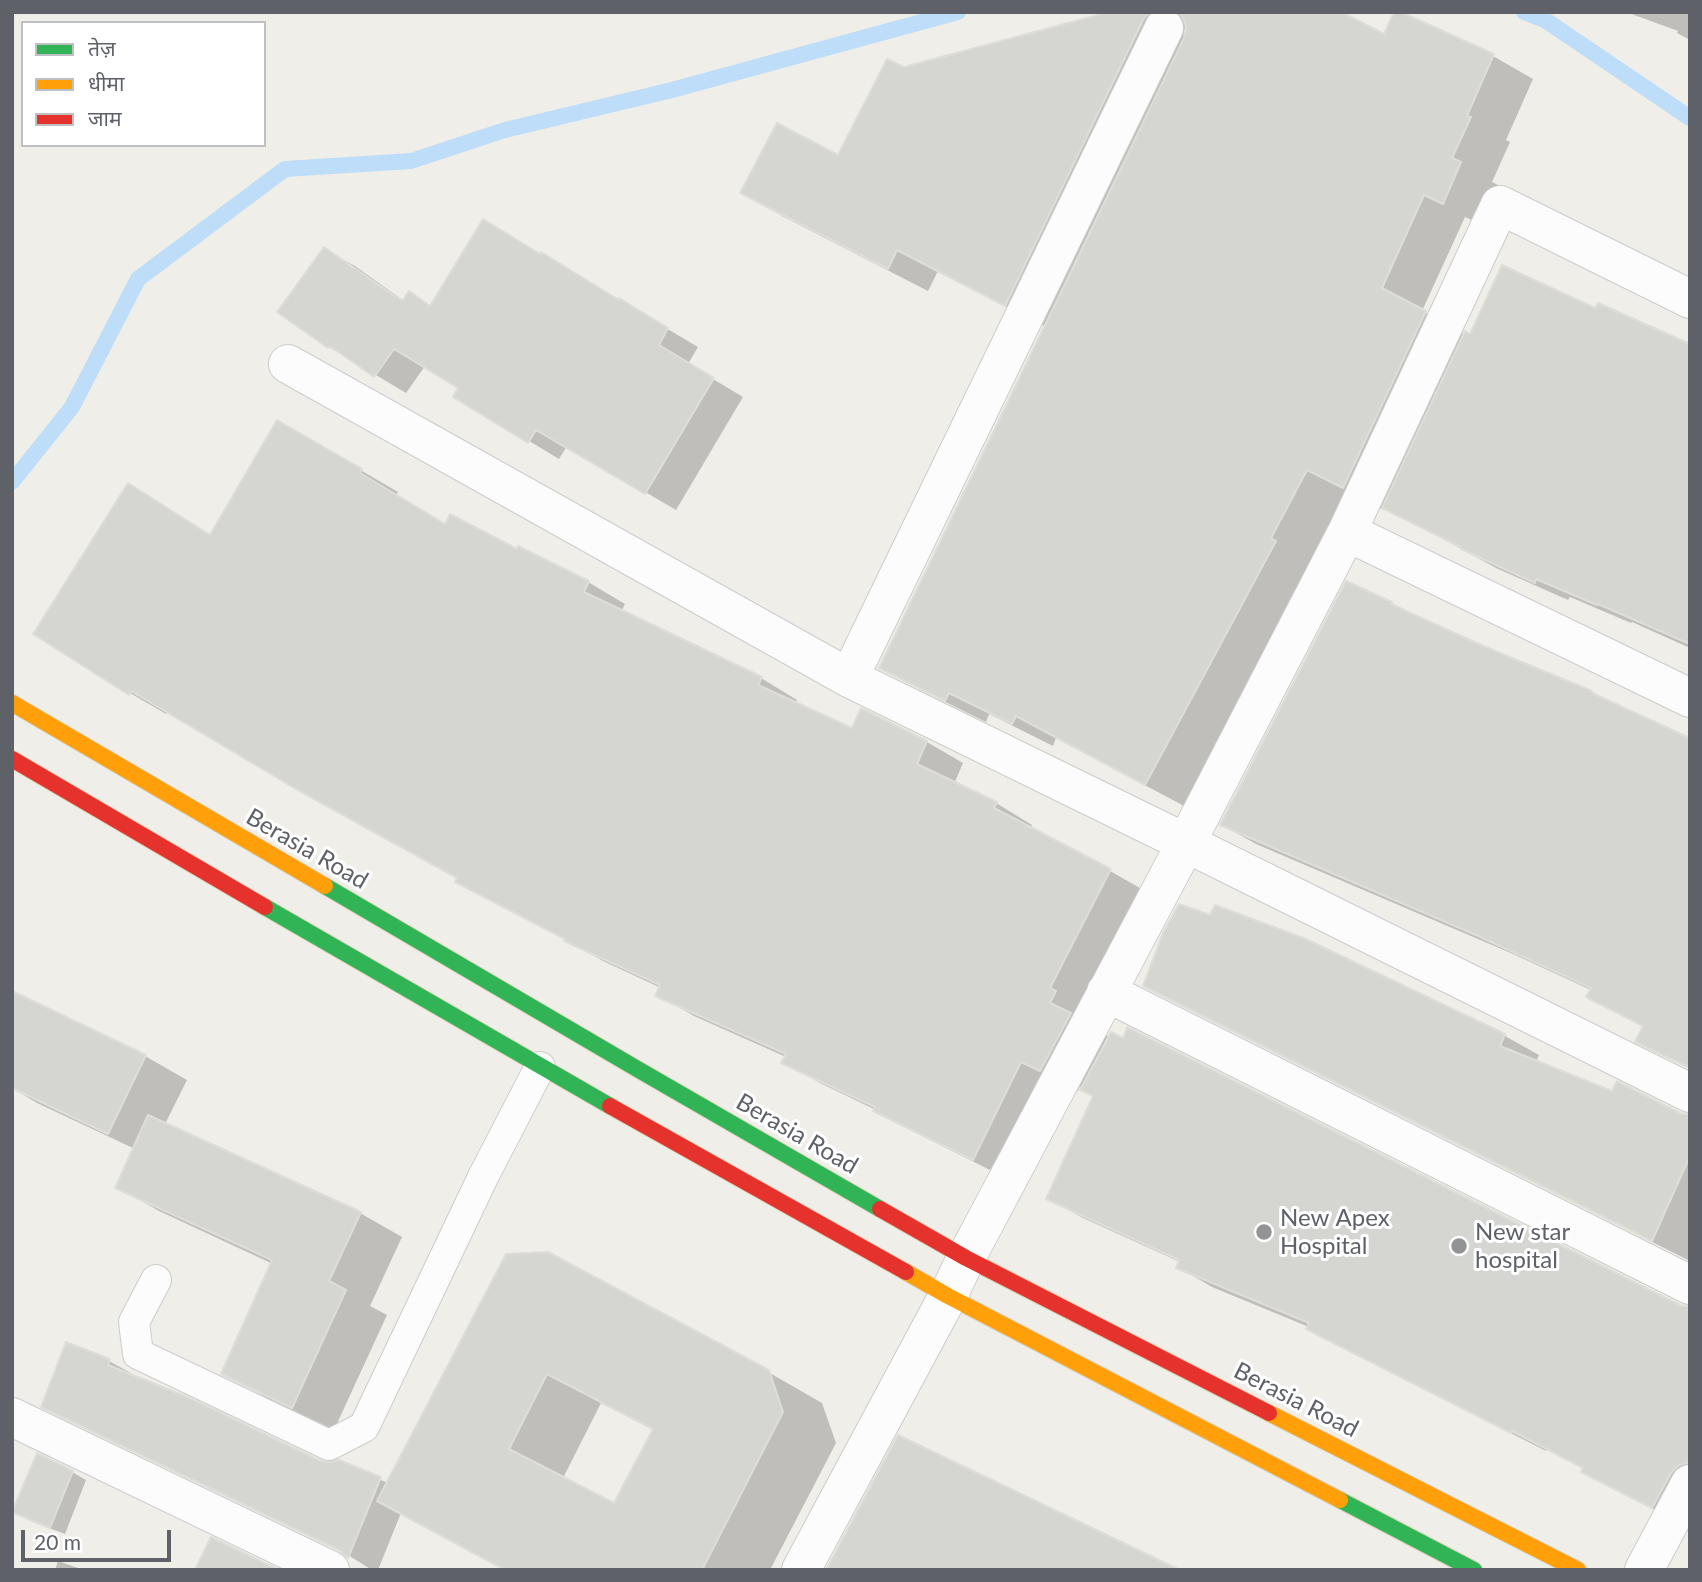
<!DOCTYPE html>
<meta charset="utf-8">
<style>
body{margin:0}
#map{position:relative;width:1702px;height:1582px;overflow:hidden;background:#efeee9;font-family:Lato,"Noto Sans Devanagari",sans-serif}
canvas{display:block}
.frame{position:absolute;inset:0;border:14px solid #5e6268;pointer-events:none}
.legend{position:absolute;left:21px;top:21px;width:245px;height:126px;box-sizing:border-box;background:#fff;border:2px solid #bfc0c3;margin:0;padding:9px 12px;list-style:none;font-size:21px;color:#5e6268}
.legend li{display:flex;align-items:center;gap:14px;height:35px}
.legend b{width:35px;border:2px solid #bfc0c3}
.scale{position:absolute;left:21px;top:1530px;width:150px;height:32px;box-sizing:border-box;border:4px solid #5e6268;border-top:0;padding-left:9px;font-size:21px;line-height:24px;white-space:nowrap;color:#5e6268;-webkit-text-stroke:5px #fff;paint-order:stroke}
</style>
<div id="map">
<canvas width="1702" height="1582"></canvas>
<div class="frame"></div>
<ul class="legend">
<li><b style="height:9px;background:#30b455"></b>तेज़</li>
<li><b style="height:9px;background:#ff9f0a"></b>धीमा</li>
<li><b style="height:9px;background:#e5322d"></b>जाम</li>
</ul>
<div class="scale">20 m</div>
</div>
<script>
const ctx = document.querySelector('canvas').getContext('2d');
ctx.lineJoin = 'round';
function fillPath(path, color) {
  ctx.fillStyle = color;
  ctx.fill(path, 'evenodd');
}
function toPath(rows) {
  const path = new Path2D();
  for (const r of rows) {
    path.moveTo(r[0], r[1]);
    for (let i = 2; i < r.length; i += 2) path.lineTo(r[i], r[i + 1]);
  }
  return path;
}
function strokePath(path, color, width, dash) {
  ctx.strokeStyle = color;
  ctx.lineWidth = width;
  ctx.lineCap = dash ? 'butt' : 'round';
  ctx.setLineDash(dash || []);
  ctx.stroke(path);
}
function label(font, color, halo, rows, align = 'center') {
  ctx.font = font + ' Lato,sans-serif';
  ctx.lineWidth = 6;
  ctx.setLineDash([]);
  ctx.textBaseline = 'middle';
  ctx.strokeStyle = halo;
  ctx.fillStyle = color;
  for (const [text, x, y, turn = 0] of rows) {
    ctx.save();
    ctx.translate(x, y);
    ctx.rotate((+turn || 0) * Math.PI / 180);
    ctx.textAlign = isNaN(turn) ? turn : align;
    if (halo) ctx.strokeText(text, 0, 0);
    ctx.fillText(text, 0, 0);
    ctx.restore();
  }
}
const shadow = toPath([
 [1116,12,1233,12,1384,37,1397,12,1493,56,1533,79,1506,140,1510,142,1492,182,1500,186,1483,225,1465,217,1422,311,1465,335,1471,336,1596,310,1690,345,1690,648,1632,622,1631,623,1570,597,1568,600,1496,568,1385,507,1384,510,1347,492,1186,807,1056,738,1053,746,989,714,986,722,921,690,881,667,1046,327,938,271,928,291,782,216,743,193,839,157,904,69],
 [1626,12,1690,12,1690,40,1677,33,1678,31],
 [324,249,355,266,404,301,410,294,432,306,620,301,698,347,688,364,743,397,676,510,567,446,559,459,455,396,461,388,425,366,406,393,329,347,280,312],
 [278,422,398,492,395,496,446,526,518,551,588,582,625,604,621,612,761,678,797,700,796,703,853,730,862,711,927,742,963,763,954,784,996,803,1032,825,1030,829,1110,871,1147,892,1087,1024,1110,1037,1680,1306,1690,1308,1690,1522,1687,1526,1618,1491,1584,1471,1585,1469,1547,1449,1546,1451,1342,1348,1308,1328,1309,1327,1212,1287,1178,1267,1180,1262,1083,1218,1048,1198,1095,1096,1079,1087,1078,1091,1058,1082,1010,1180,912,1131,876,1110,820,1083,784,1062,786,1057,694,1016,658,995,661,988,603,961,566,940,494,902,457,881,459,878,168,711,166,714,130,693,129,486,211,536],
 [1347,583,1391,604,1408,613,1690,739,1690,1069,1638,1041,1644,1027,1588,997,1591,990,1513,954,1256,844,1222,825],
 [1211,918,1306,940,1505,1036,1539,1055,1536,1062,1613,1094,1690,1116,1690,1261,1180,1005,1145,985],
 [12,993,145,1056,187,1080,165,1124,360,1213,402,1237,370,1306,387,1315,334,1430,265,1397,223,1373,273,1264,159,1211,117,1187,135,1149,37,1103,12,1088],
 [507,1256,768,1372,822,1403,836,1443,770,1570,505,1570,401,1513,378,1570,372,1570,348,1555,72,1422,43,1406,109,1361,138,1377,321,1462,338,1462,388,1483],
 [601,1403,654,1430,615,1505,563,1478],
 [72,1472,86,1480,65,1534,28,1520,15,1512],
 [58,1561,84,1570,55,1570]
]);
const stream = toPath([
 [1524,12,1545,20,1690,118],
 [12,482,72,407,138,279,285,169,411,161,505,130,672,90,958,12]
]);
const building = toPath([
 [1109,12,1150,12,1144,18,1005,306,897,250,888,269,740,193,777,123,838,155,887,59,904,67,1109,12],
 [1178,12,1342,12,1384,34,1394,12,1401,12,1494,54,1467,116,1471,117,1452,158,1461,162,1443,204,1424,195,1382,288,1426,311,1343,488,1307,470,1271,538,1276,541,1145,785,1016,716,1012,724,949,693,945,701,879,668,1184,38,1186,26,1182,16,1178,12],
 [483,219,540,254,541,252,619,300,619,298,668,328,659,345,714,378,645,494,536,430,528,443,453,397,458,388,394,349,374,377,330,346,328,348,277,312,324,247,402,301,409,291,430,306,483,219],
 [1502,265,1595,308,1598,303,1690,344,1690,644,1598,604,1597,605,1536,579,1535,583,1461,549,1461,547,1382,508,1465,331,1470,334,1502,265],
 [277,420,362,469,360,473,445,524,450,514,517,549,518,546,589,581,584,592,762,677,758,685,852,728,861,708,927,741,917,764,997,802,994,808,1111,869,1050,988,1056,991,1050,1003,1071,1013,1040,1071,1021,1062,973,1160,873,1111,875,1107,781,1063,786,1054,655,996,660,985,564,941,565,939,455,882,457,878,296,789,131,691,129,695,33,634,128,483,210,535,277,420],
 [1346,581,1392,602,1391,604,1481,645,1592,691,1592,693,1690,738,1690,1068,1635,1042,1643,1026,1586,997,1591,988,1476,935,1220,825,1346,581],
 [1179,904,1210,915,1215,905,1306,939,1505,1034,1500,1046,1612,1091,1617,1081,1680,1113,1690,1115,1690,1156,1652,1241,1143,986,1163,933,1179,904],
 [12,991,146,1055,108,1134,12,1088,12,991],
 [1127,1027,1680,1305,1690,1307,1690,1462,1679,1465,1671,1473,1652,1508,1581,1472,1583,1468,1512,1431,1511,1433,1306,1329,1309,1323,1176,1268,1179,1260,1046,1199,1093,1096,1080,1090,1111,1032,1123,1038,1127,1027],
 [148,1115,361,1212,329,1281,346,1290,292,1408,221,1374,272,1260,115,1188,148,1115],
 [548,1252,769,1370,783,1412,702,1570,505,1570,377,1501,506,1254,548,1252],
 [547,1374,653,1429,614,1503,509,1449,547,1374],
 [66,1342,110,1359,108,1365,190,1398,321,1461,330,1462,339,1460,381,1477,348,1558,339,1550,41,1407,66,1342],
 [898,1435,1180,1570,826,1570,898,1435],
 [37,1453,73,1471,50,1528,12,1512,37,1453],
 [211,1537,279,1570,195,1570,211,1537]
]);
const lane = toPath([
 [156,1280,134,1322,138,1354,329,1445,364,1427,484,1175,540,1067]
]);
const street = toPath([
 [288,364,849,678,1186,843,1690,1093],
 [1347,532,1690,698],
 [849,678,1164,28],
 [1106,992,1690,1285],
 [12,1417,330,1570],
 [801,1570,948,1296,966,1258,1186,843,1347,532,1500,205,1690,299],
 [1644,1570,1690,1484]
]);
const fast = toPath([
 [325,886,639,1070,880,1209],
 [265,907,610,1106],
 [1340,1500,1474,1570]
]);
const slow = toPath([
 [12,703,325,886],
 [906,1272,948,1296,1340,1500],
 [1269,1413,1578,1570]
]);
const jam = toPath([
 [12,759,265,907],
 [610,1106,906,1272],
 [880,1209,966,1258,1269,1413]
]);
const markers = [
 [1264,1232,9,"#919395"],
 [1459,1246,9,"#919395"]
];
const streetNames = [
 ["Berasia Road",307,849,30],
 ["Berasia Road",797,1134,30],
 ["Berasia Road",1296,1400,27]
];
const poiNames = [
 ["New Apex",1280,1218],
 ["Hospital",1280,1246],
 ["New star",1475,1232],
 ["hospital",1475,1260]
];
fillPath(shadow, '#0003');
strokePath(stream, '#beddf8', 16);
fillPath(building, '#d5d5d2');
strokePath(building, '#deddd8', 2);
strokePath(lane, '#cccccb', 32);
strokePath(street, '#cccccb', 40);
strokePath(fast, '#d8d0b6', 18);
strokePath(slow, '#d8d0b6', 18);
strokePath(jam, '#d8d0b6', 18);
strokePath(lane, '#fdfcfc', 30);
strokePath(street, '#fdfcfc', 38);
strokePath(fast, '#30b455', 16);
strokePath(slow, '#ff9f0a', 16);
strokePath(jam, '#e5322d', 16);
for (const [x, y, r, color] of markers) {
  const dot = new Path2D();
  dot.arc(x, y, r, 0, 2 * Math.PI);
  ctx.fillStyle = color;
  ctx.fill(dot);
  strokePath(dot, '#fff', 2.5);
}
label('24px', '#5e6268', '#fff', streetNames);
label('24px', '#5e6268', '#fff', poiNames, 'left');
</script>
